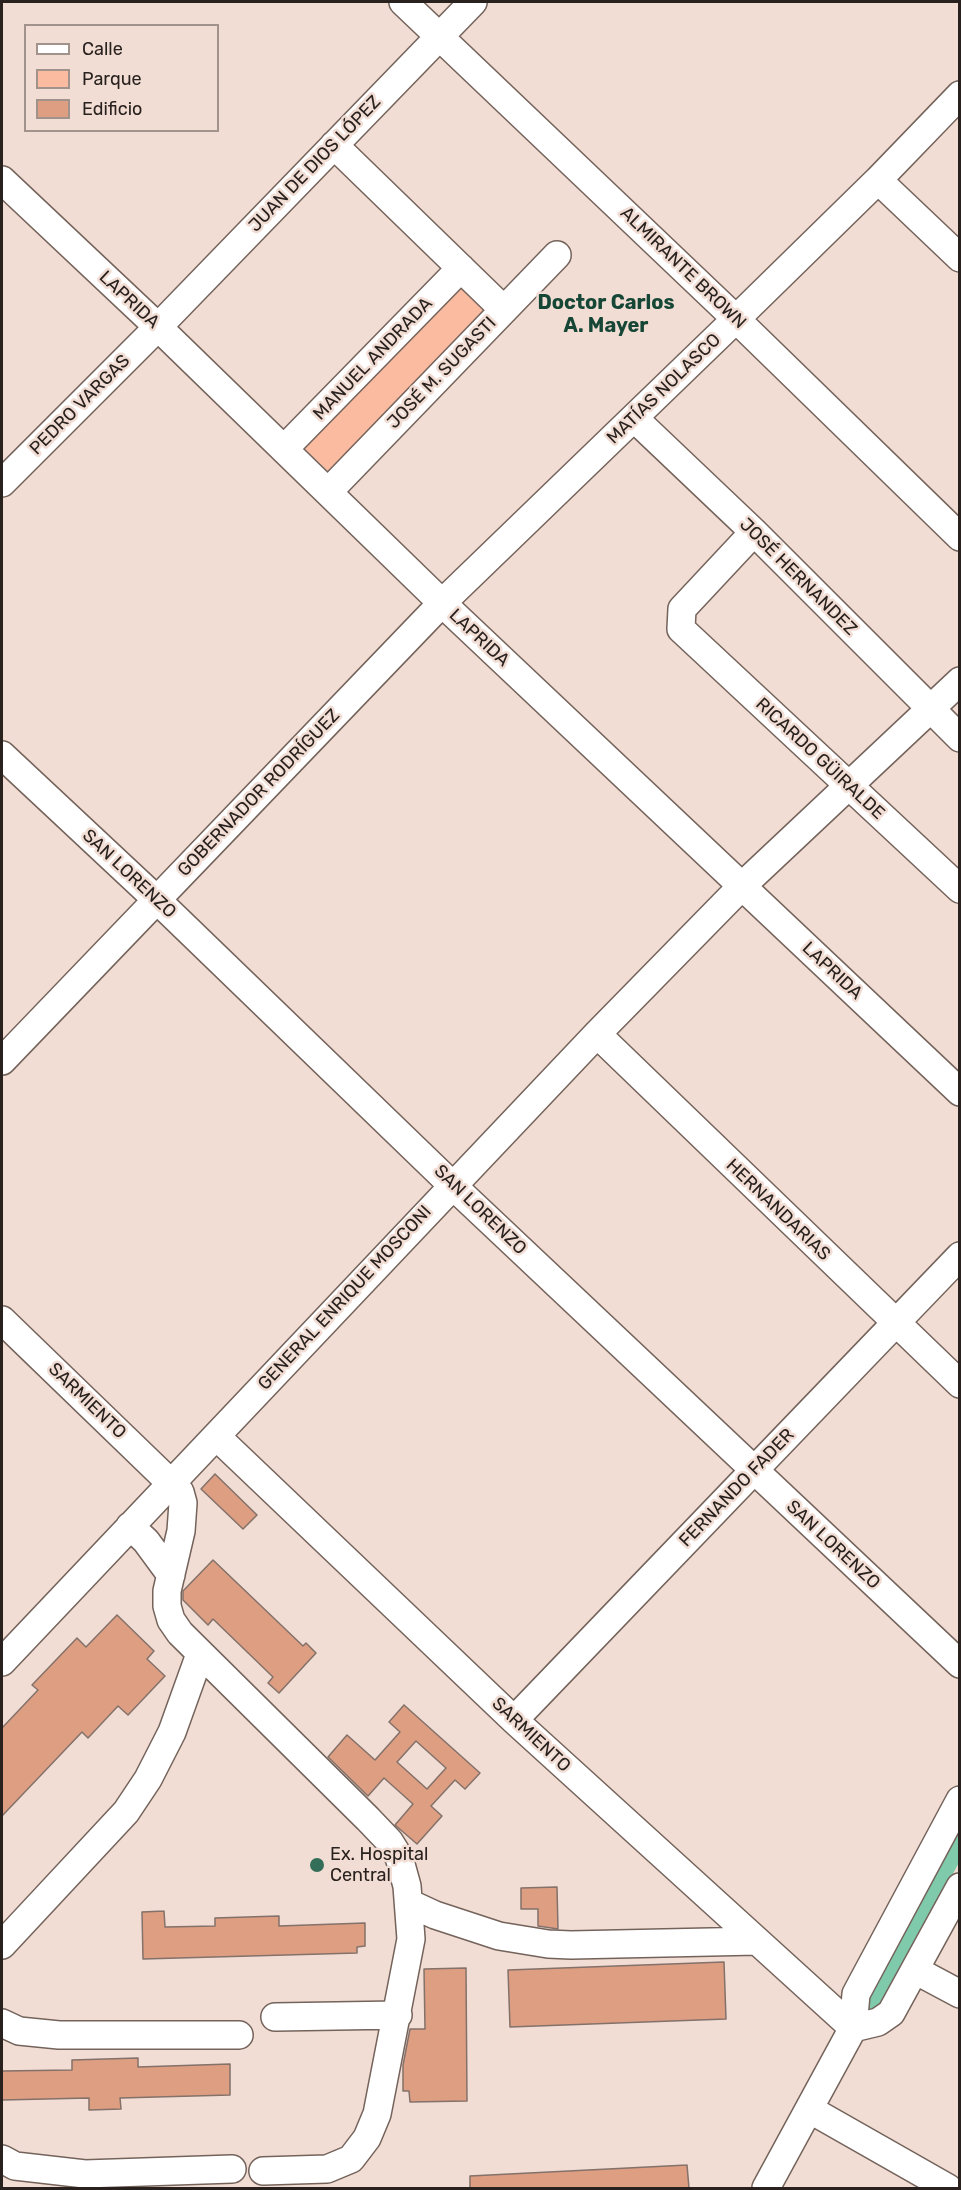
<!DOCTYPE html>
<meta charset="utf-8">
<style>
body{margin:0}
#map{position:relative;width:961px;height:2190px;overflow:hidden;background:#f1ddd4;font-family:Rubik,sans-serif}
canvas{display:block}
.frame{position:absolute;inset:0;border:3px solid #28211e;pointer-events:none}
.legend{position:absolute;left:24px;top:24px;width:195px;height:108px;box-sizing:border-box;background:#f1ddd4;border:2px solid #a1928b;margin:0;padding:8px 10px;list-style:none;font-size:18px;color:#28211e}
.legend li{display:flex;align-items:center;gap:12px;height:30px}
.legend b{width:30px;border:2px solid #a1928b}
</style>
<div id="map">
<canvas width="961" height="2190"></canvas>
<div class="frame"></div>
<ul class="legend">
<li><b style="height:8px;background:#fff"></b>Calle</li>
<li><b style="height:16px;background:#fabba0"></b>Parque</li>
<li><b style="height:16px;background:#de9e82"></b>Edificio</li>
</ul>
</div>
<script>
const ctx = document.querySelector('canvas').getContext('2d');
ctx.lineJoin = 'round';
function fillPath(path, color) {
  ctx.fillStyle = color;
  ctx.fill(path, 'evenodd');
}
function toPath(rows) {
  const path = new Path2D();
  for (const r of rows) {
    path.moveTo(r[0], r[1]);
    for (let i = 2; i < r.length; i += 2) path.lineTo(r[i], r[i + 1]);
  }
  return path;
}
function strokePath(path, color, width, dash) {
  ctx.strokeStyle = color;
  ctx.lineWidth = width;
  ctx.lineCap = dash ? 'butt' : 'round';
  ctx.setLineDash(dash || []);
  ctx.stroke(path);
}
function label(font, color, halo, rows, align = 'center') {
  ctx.font = font + ' Rubik,sans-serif';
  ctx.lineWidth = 5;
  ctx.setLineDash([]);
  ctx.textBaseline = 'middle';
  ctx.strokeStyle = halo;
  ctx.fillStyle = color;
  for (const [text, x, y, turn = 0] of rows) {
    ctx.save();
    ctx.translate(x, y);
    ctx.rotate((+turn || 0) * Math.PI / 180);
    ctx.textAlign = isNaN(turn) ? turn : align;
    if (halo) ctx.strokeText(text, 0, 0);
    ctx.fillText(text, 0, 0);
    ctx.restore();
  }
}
const green = toPath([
 [461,284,486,308,331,474,302,446]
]);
const canal = toPath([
 [866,2012,960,1840]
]);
const building = toPath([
 [215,1474,257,1515,243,1529,201,1489,215,1474],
 [213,1560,303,1646,306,1643,316,1653,279,1693,268,1683,273,1677,213,1619,208,1625,183,1600,183,1591,213,1560],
 [117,1615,154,1651,147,1659,165,1676,128,1715,118,1706,88,1738,82,1732,2,1816,2,1728,38,1690,32,1685,77,1638,86,1647,117,1615],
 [404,1705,480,1773,465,1789,455,1780,431,1806,442,1816,417,1844,395,1825,413,1804,384,1778,368,1796,328,1757,347,1735,375,1760,400,1732,389,1722,404,1705],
 [416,1741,446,1768,427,1789,397,1762,416,1741],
 [557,1887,558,1929,538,1926,538,1909,521,1909,521,1888,557,1887],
 [164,1911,165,1927,215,1926,215,1918,279,1916,279,1926,365,1923,365,1946,357,1947,357,1953,143,1959,142,1912,164,1911],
 [724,1962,726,2019,510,2027,508,1970,724,1962],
 [466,1968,467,2101,410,2102,409,2091,403,2091,403,2065,410,2029,425,2029,424,1969,466,1968],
 [138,2058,138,2067,230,2064,230,2095,120,2098,121,2109,89,2110,89,2098,2,2100,2,2071,72,2070,72,2060,138,2058],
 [687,2165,689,2188,470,2188,470,2176,687,2165]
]);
const minor = toPath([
 [403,2,736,319,960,537],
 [334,145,504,310],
 [2,180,158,327,442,603,960,1092],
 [878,180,960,258],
 [634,418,754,532,960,738],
 [284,449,461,268],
 [2,483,158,327,473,2],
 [328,492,557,255],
 [754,532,682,609,681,629,960,889],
 [2,755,156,899,452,1185,960,1664],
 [597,1034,960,1384],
 [2,1061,442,603,736,319,878,180,960,95],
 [2,1320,180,1492,183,1503,181,1531,167,1591,167,1606,171,1620,180,1633,368,1819,389,1841,399,1857,407,1886,411,1939,377,2114,367,2138,351,2159,327,2169,263,2171],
 [216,1436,514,1720,853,2028],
 [130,1526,146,1541,171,1575],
 [2,1662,597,1034,742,886,960,681],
 [514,1720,960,1256],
 [409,1903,435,1915,499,1936,548,1944,571,1945,757,1941],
 [2,1945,126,1812,148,1779,172,1732,200,1654],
 [915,1970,960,1994],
 [275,2017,398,2015],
 [2,2023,19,2031,59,2035,239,2035],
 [853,2028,878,2022,891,2013,960,1887],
 [809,2109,948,2188],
 [2,2159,15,2166,85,2174,232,2169],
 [766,2188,853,2028,856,1994,960,1800]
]);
const markers = [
 [317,1865,8,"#336e58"]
];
const streetNames = [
 ["JUAN DE DIOS LÓPEZ",315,164,-46],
 ["ALMIRANTE BROWN",683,268,44],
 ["LAPRIDA",129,300,43],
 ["MANUEL ANDRADA",373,359,-46],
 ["JOSÉ M. SUGASTI",442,373,-46],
 ["MATÍAS NOLASCO",664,389,-44],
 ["PEDRO VARGAS",80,405,-45],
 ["JOSÉ HERNANDEZ",798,577,45],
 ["LAPRIDA",479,638,43],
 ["RICARDO GÜIRALDE",820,759,43],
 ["GOBERNADOR RODRÍGUEZ",259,793,-46],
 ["SAN LORENZO",129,874,43],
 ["LAPRIDA",832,971,43],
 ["SAN LORENZO",480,1210,44],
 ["HERNANDARIAS",778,1210,44],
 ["GENERAL ENRIQUE MOSCONI",345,1298,-47],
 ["SARMIENTO",87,1401,44],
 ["FERNANDO FADER",737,1488,-46],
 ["SAN LORENZO",833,1545,43],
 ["SARMIENTO",531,1735,43]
];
const poiNames = [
 ["Ex. Hospital",330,1855],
 ["Central",330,1876]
];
const neighbourhoodNames = [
 ["Doctor Carlos",606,303],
 ["A. Mayer",606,326]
];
fillPath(green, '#fabba0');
strokePath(canal, '#80caac', 20);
fillPath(building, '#de9e82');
strokePath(building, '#83716a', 1.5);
strokePath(minor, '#74635b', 30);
strokePath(minor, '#fff', 27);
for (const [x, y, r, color] of markers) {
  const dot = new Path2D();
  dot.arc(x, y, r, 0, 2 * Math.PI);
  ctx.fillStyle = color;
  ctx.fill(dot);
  strokePath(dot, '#f1ddd4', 2);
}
label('18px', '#28211e', '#f1ddd4', streetNames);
label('18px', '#28211e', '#f1ddd4', poiNames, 'left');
label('bold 20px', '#164736', '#f1ddd4', neighbourhoodNames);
</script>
